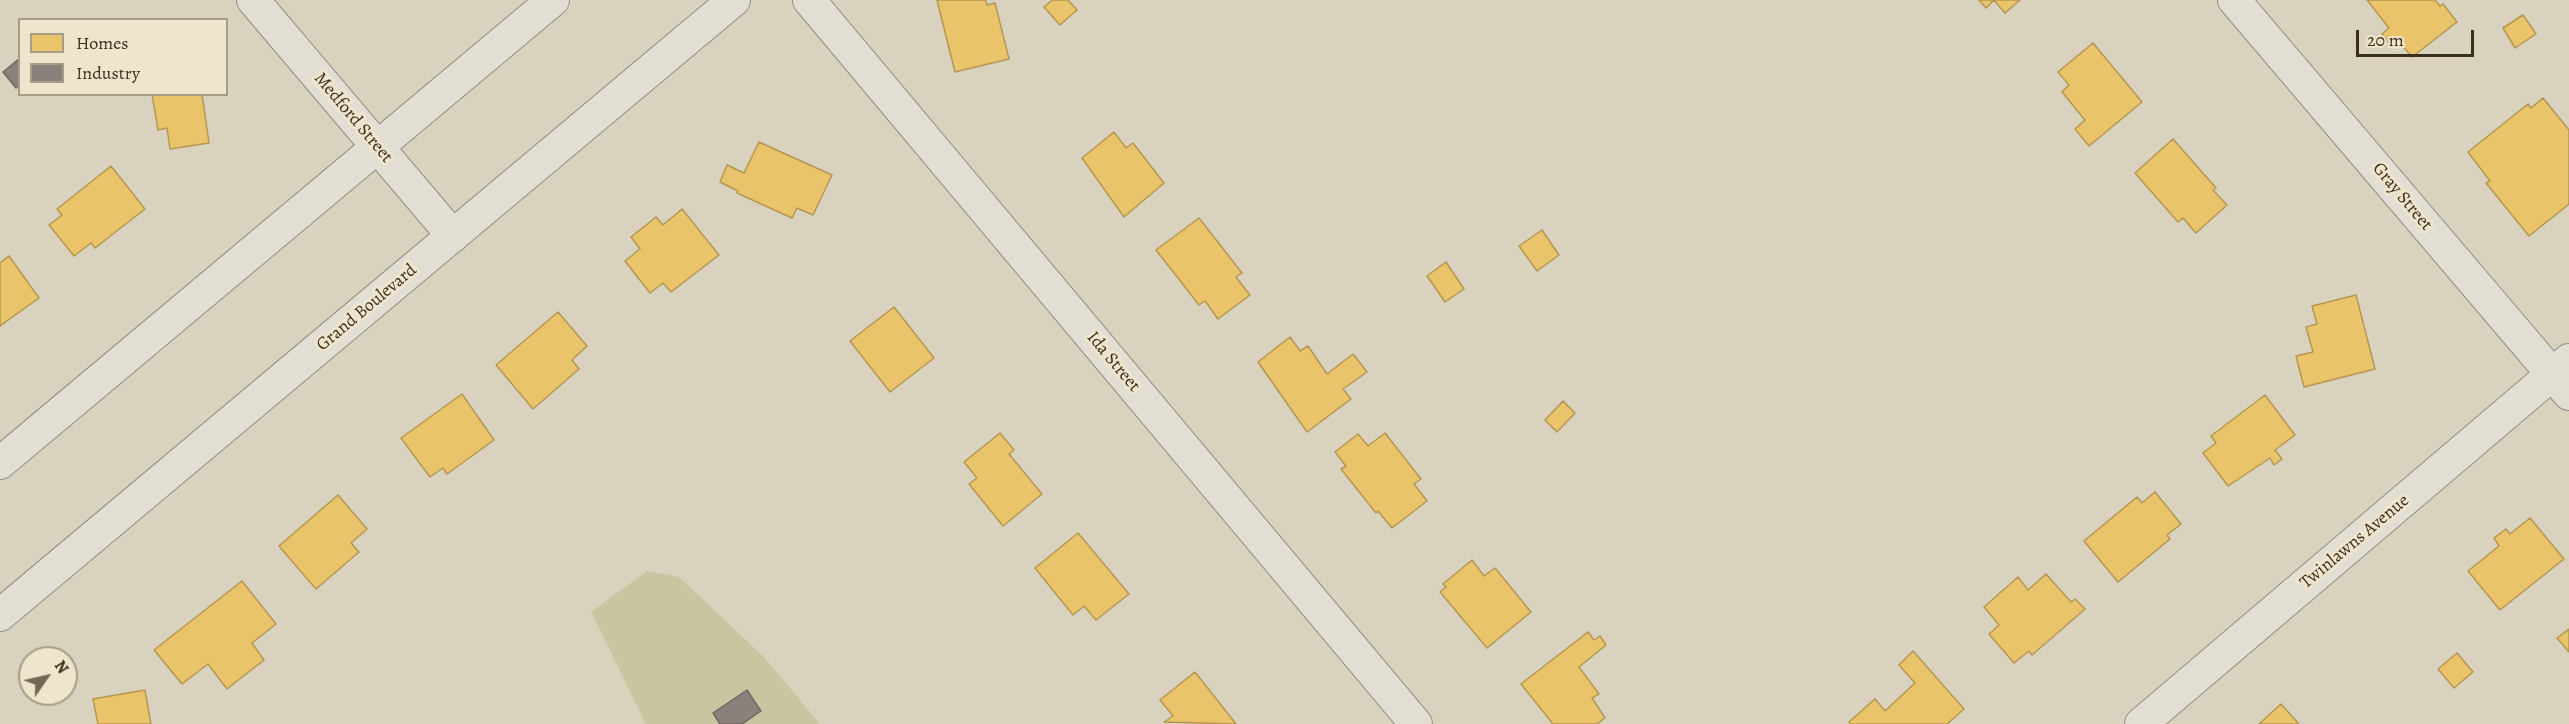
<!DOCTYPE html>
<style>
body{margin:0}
#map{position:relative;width:2569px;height:724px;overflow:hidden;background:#d9d2be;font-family:Alegreya,serif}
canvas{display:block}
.legend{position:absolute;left:18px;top:18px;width:210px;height:78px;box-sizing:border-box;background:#eee5cd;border:2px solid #a79c86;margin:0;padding:8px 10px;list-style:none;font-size:18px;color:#3d2e1b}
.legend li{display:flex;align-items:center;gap:12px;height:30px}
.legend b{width:30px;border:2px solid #a79c86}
.north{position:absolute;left:18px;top:646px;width:60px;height:60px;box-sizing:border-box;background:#eee5cd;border:2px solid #a79c86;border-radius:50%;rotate:56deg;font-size:16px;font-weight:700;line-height:24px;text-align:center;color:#3d2e1b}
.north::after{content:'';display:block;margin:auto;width:21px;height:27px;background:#746754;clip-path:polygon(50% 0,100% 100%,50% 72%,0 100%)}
.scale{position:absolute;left:2356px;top:30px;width:118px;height:27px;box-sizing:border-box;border:3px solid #3d2e1b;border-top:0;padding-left:8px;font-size:18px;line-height:21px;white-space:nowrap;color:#3d2e1b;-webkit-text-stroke:4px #eee5cd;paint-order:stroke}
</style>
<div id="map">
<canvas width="2569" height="724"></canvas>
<ul class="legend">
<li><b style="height:16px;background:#e9c46a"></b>Homes</li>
<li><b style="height:16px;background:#8a817c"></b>Industry</li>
</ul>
<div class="north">N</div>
<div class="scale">20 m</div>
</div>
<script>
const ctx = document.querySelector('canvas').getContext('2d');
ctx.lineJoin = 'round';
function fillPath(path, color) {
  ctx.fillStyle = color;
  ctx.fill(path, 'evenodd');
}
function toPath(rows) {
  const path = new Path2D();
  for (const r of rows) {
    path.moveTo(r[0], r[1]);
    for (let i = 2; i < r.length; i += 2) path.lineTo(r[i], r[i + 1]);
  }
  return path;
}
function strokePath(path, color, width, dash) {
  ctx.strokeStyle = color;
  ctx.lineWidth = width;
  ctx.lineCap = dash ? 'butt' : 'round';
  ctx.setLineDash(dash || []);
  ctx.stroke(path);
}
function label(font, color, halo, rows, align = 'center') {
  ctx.font = font + ' Alegreya,serif';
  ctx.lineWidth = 6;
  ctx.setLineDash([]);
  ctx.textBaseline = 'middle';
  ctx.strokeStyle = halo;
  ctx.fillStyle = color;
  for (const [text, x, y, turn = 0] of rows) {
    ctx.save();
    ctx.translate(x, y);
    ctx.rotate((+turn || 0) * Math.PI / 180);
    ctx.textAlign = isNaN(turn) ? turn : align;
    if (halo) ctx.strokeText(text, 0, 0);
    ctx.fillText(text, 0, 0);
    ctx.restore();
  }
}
const green = toPath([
 [647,571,679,577,764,657,820,724,646,724,591,612]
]);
const homes = toPath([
 [937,0,986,0,987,5,995,3,1009,59,955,72,937,0],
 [1052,0,1068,0,1077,10,1060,25,1044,7,1052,0],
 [1979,0,2020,0,2005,13,1994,0,1986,8,1979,0],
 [2367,0,2435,0,2440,6,2443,4,2457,22,2412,57,2396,38,2390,43,2382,34,2389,28,2367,0],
 [2523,15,2536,34,2515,48,2503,28,2523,15],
 [2093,43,2142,102,2089,146,2075,129,2085,120,2062,92,2069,85,2058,72,2093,43],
 [152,94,202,94,209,143,170,149,167,128,158,130,152,94],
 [2543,98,2569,130,2569,204,2529,236,2486,183,2490,181,2468,152,2528,104,2531,108,2543,98],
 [1114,132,1126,148,1133,143,1164,183,1124,217,1082,158,1114,132],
 [2173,139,2216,188,2213,190,2227,205,2196,233,2183,218,2178,222,2135,173,2173,139],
 [759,142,832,175,813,215,797,208,792,218,737,193,738,191,720,182,727,165,744,173,759,142],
 [111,166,145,209,95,248,91,243,74,256,49,225,62,215,57,209,111,166],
 [682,209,719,255,671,292,663,283,650,293,625,261,640,249,631,237,656,217,663,225,682,209],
 [1199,218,1242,273,1236,277,1250,295,1218,319,1205,301,1199,305,1156,250,1199,218],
 [1542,230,1559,255,1537,271,1519,246,1542,230],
 [9,256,39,298,0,326,0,263,9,256],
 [1446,262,1464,289,1445,302,1427,276,1446,262],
 [2356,295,2375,369,2304,387,2296,356,2313,352,2306,327,2317,324,2312,306,2356,295],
 [894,307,934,358,890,392,850,341,894,307],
 [558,312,587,346,572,360,579,369,533,409,496,365,558,312],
 [1290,337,1300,351,1308,346,1327,374,1353,354,1367,372,1343,389,1351,399,1307,432,1258,362,1290,337],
 [462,394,494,440,447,474,443,468,430,477,401,438,462,394],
 [2265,395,2295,435,2275,450,2282,459,2274,465,2270,458,2228,486,2203,453,2216,443,2211,436,2265,395],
 [1563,401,1575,413,1557,432,1545,420,1563,401],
 [1000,433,1014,450,1009,454,1042,494,1003,526,969,484,977,478,964,462,1000,433],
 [1385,433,1421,479,1414,484,1427,501,1392,528,1378,511,1376,513,1341,469,1346,466,1335,452,1358,434,1368,446,1385,433],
 [2155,492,2181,524,2167,535,2170,539,2118,582,2084,541,2137,497,2142,503,2155,492],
 [338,495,367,529,351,543,359,552,316,589,279,546,338,495],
 [2530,518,2564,559,2500,610,2468,571,2499,546,2494,538,2506,529,2510,534,2530,518],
 [1078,533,1129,594,1096,620,1084,606,1073,615,1035,568,1078,533],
 [1472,560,1484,576,1495,568,1531,612,1487,648,1440,592,1446,587,1443,584,1472,560],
 [2046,574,2071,602,2075,599,2085,609,2032,655,2029,651,2014,663,1989,634,1999,625,1984,607,2018,577,2028,590,2046,574],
 [242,581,276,624,252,643,264,660,227,689,208,664,182,684,154,650,242,581],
 [2569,629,2569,652,2557,638,2569,629],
 [1588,632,1594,640,1600,636,1606,645,1579,667,1599,694,1592,698,1605,718,1597,724,1553,724,1521,684,1588,632],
 [1913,651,1964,709,1947,724,1850,724,1849,722,1875,699,1885,711,1915,683,1899,665,1913,651],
 [2457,653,2473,672,2454,688,2438,669,2457,653],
 [1195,672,1236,724,1164,722,1173,716,1160,700,1195,672],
 [145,690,151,724,98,724,93,699,145,690],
 [2281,704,2299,724,2259,724,2281,704]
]);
const industry = toPath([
 [20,58,20,85,16,88,3,72,20,58],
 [747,690,761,711,742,724,720,724,713,713,747,690]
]);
const street = toPath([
 [253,0,453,236],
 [809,0,1416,724],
 [2234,0,2569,394],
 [0,463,553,0],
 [0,615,734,0],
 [2141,724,2569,360]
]);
const streetNames = [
 ["Medford Street",353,118,50],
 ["Gray Street",2402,197,50],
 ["Grand Boulevard",367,308,-40],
 ["Ida Street",1113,362,50],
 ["Twinlawns Avenue",2355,542,-40]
];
fillPath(green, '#c8c6a0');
fillPath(homes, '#e9c46a');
strokePath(homes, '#b59752', 1.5);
fillPath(industry, '#8a817c');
strokePath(industry, '#73685f', 1.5);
strokePath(street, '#948d80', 34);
strokePath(street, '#e2ded4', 32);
label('18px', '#3d2e1b', '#eee5cd', streetNames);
</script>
